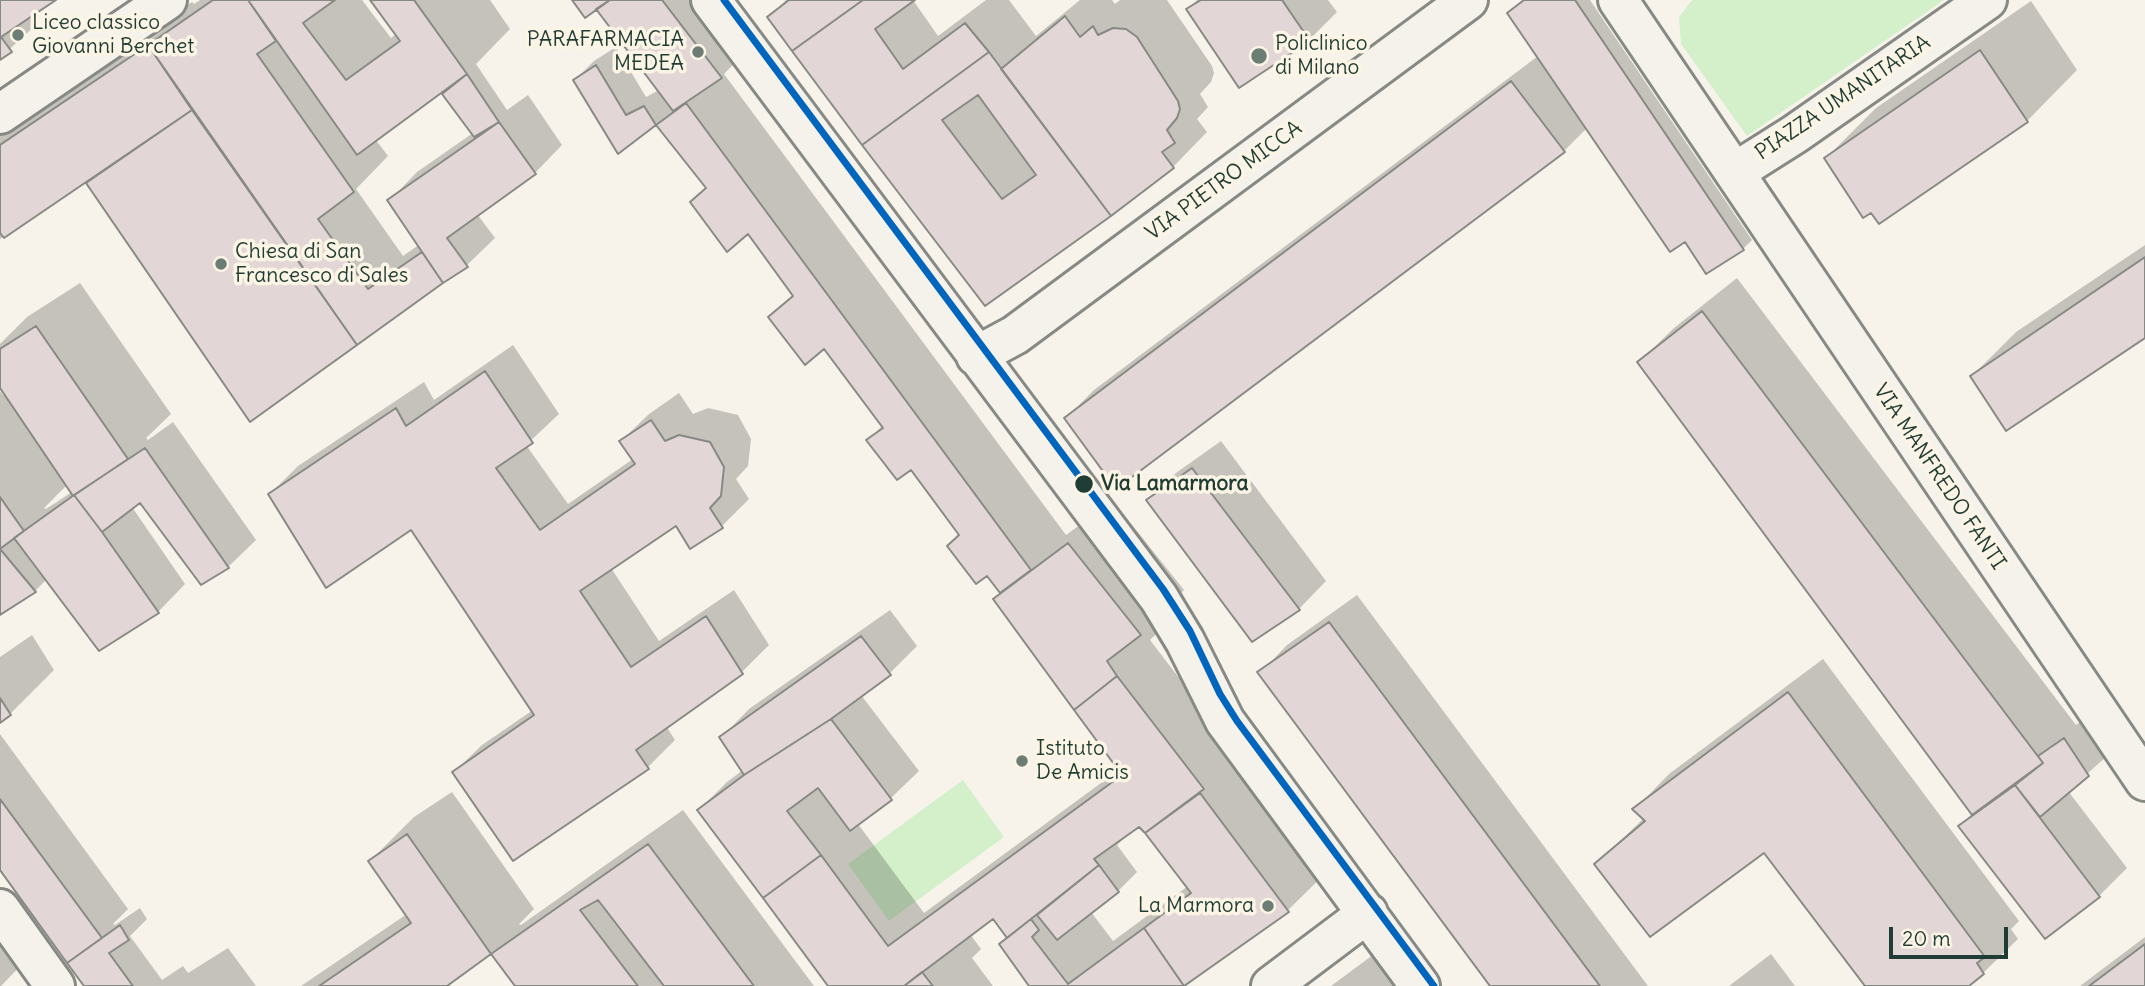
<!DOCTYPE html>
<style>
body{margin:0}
#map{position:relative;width:2145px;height:986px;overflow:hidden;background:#f7f3ea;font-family:Delius,sans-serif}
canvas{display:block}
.scale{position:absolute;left:1889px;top:927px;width:119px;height:32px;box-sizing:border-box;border:4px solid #1f3d34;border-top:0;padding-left:9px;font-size:21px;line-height:24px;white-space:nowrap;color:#1f3d34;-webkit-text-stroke:5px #fcf5e5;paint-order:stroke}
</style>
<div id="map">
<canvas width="2145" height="986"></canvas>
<div class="scale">20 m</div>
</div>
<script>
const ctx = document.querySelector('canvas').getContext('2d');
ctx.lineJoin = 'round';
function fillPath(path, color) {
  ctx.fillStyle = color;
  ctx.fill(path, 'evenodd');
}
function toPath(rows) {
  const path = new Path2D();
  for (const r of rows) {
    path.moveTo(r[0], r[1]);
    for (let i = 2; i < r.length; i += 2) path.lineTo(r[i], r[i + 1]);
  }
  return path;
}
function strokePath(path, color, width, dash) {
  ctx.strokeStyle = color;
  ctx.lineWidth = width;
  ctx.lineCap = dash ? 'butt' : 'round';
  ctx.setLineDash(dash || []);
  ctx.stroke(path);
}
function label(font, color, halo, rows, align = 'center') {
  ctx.font = font + ' Delius,sans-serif';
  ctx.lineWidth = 7;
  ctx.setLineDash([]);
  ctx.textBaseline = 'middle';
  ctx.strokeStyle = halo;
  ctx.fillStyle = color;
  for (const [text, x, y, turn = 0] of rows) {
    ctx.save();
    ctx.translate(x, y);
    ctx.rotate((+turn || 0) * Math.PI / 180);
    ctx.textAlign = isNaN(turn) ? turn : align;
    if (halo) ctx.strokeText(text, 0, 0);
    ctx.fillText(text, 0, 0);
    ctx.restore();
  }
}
const green = toPath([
 [1692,0,1944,0,1747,136,1681,44,1679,17],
 [963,780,1004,837,889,921,848,864]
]);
const shadow = toPath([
 [0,0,52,0,32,14,38,23,0,58],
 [200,0,362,0,391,38,397,33,372,0,490,0,510,29,476,64,507,110,528,95,562,145,535,173,477,214,495,238,467,265,251,419,86,180,0,239,0,134,192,2,194,4],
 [452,84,473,133,417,172,390,200,420,244,403,256,356,189,388,156,375,139],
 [574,0,723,0,755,42,724,74,1066,535,1113,501,1184,590,1153,620,1160,630,1150,640,1238,755,1332,867,1288,910,1186,986,1031,986,1009,937,993,916,970,934,981,949,972,958,993,986,831,986,699,810,727,782,743,770,722,737,749,709,890,610,917,646,890,673,861,695,919,771,891,798,858,824,924,913,1120,769,995,599,1001,592,912,467,868,440,883,425,824,346,771,317,794,294,749,231,708,187,656,123,618,151,575,80,594,61,616,47,646,97,659,90,597,7],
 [1139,824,1188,886,1113,941,1091,912,1118,891,1137,872,1117,845],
 [786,0,913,0,938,36,986,0,1009,0,1036,36,1080,0,1112,0,1115,4,1120,0,1167,0,1212,66,1214,73,1211,82,1200,94,1208,107,1197,119,1207,132,1173,167,985,304,769,17],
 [1197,0,1328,0,1337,12,1309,40,1239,86,1188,9],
 [1523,0,1590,0,1752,240,1743,249,1685,240,1587,128,1564,151,1116,486,1066,418,1094,390,1538,56,1509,13],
 [2031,1,2077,70,2027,121,1826,158,1876,108],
 [2145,245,2145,336,1972,376,2016,332],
 [1737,278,2076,725,2083,720,2107,756,2068,791,2127,868,2099,896,2045,937,1960,826,1973,813,1639,362,1674,328],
 [80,283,171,414,146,438,148,440,173,422,256,540,228,567,140,501,132,507,185,584,158,612,47,579,35,591,0,613,0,391,3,395,6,394,0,385,0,344,27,317],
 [67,485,72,492,46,509,44,508],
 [513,345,559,414,526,445,568,504,633,459,621,441,649,414,679,393,693,414,708,408,738,415,751,439,748,466,736,479,749,499,721,527,677,523,611,568,659,641,734,590,769,645,742,672,666,726,675,740,648,767,454,772,482,745,533,710,411,527,270,494,298,466,424,382,434,400],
 [1221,441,1326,581,1299,609,1149,500,1176,473],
 [1357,595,1648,986,1493,986,1260,673,1287,645],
 [32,635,54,670,10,714,0,721,0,657],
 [1823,659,2019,921,2011,929,2018,939,1983,973,1967,986,1867,986,1765,851,1596,864,1644,818,1635,809,1669,774],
 [0,734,128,909,113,924,115,925,140,908,147,919,130,936,162,980,183,966,188,973,228,948,256,986,86,986,0,867],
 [452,792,534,909,519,924,521,925,683,810,814,986,517,986,491,952,444,986,301,986,407,914,370,861,414,817],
 [0,919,28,958,1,986,0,986],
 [2145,937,2145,986,2080,986],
 [1389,943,1421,986,1331,986],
 [1771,954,1795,986,1729,986]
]);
const building = toPath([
 [0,0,56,0,1,37,12,52,0,60,0,0],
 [213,0,248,0,276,41,257,54,354,192,318,219,368,289,422,252,443,283,357,345,148,45,213,0],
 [248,0,335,0,303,23,346,80,400,41,370,0,414,0,467,74,357,155,248,0],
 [572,0,610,0,585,18,572,0],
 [610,0,662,0,722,78,673,111,596,9,610,0],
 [789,0,863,0,792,51,767,17,789,0],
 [863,0,915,0,875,29,903,69,965,23,989,52,862,145,792,51,863,0],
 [1201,0,1282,0,1310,41,1239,88,1186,9,1201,0],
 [1524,0,1575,0,1744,250,1706,274,1685,242,1670,252,1507,13,1524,0],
 [1065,16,1080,37,1093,26,1098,35,1113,28,1126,29,1137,37,1178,101,1180,109,1177,118,1167,130,1175,143,1162,152,1174,168,1111,216,1001,69,1065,16],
 [148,45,192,110,4,238,0,233,0,145,148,45],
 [1980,50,2028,122,1879,224,1871,213,1863,218,1824,158,1980,50],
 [989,52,1111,216,985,306,862,145,989,52],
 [978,95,1036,175,1002,199,942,120,978,95],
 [596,65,626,115,644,106,656,125,618,154,573,80,596,65],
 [467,74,499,122,474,137,442,94,467,74],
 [1511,81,1565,152,1116,489,1064,418,1511,81],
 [686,103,1031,570,1000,593,987,576,976,584,947,546,959,535,911,470,897,480,866,440,883,428,824,349,805,365,768,317,793,296,748,234,727,252,690,202,706,188,656,125,686,103],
 [192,110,357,345,250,422,86,183,192,110],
 [499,122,536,174,447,238,468,267,443,283,387,200,499,122],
 [2145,257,2145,338,2006,431,1970,376,2145,257],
 [1702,311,2043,763,1972,815,1637,362,1702,311],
 [36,326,128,459,73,496,0,388,0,349,36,326],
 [485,371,533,443,496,468,540,530,635,464,619,441,651,420,665,441,679,435,710,442,724,467,721,496,710,508,723,528,690,549,676,526,580,591,631,667,706,616,743,674,636,750,649,769,513,861,452,772,534,715,411,530,326,588,268,494,396,408,406,426,485,371],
 [145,448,229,568,201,585,140,503,102,532,74,495,145,448],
 [1192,468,1300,610,1252,642,1146,500,1192,468],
 [74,495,102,532,159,613,99,651,14,538,74,495],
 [0,497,24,531,0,549,0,497],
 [1068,543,1141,635,1107,661,1117,676,1074,710,993,599,1068,543],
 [0,549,36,592,0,615,0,549],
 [1329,622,1600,986,1490,986,1257,672,1329,622],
 [861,636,891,675,831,719,744,775,719,737,861,636],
 [1117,676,1204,789,1145,833,1139,827,1094,859,1099,865,1007,938,993,919,904,986,828,986,763,898,821,855,888,946,1122,775,1074,710,1117,676],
 [1788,692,1985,957,1977,963,1984,974,1969,986,1865,986,1764,853,1650,937,1594,864,1645,821,1632,809,1788,692],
 [0,698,11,715,0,723,0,698],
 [831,719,892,800,850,831,818,788,787,811,821,855,763,898,697,810,744,775,831,719],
 [2064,738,2089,776,2040,817,2015,785,2043,763,2038,756,2064,738],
 [2015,785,2100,897,2045,939,1958,826,2015,785],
 [1200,793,1289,912,1184,986,1144,928,1191,893,1145,833,1200,793],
 [0,799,102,938,67,963,0,870,0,799],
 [407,834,491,954,447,986,319,986,411,923,368,861,407,834],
 [648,844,754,986,664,986,598,900,580,910,638,986,515,986,491,954,648,844],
 [1099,865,1119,892,1057,940,1037,915,1099,865],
 [1031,919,1039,930,1032,937,1068,984,1144,928,1184,986,1029,986,999,944,1031,919],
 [120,925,129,940,109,953,133,986,84,986,67,963,120,925],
 [2145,944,2145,986,2089,986,2145,944],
 [922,972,933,986,904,986,922,972]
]);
const minor = toPath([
 [711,0,1159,598,1185,641,1225,721,1420,986],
 [1618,0,2145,781],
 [0,114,167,0],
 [1735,172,1795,134,1987,0],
 [976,356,1015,335,1468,0],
 [0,909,55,986],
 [1271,986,1368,913]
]);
const tram1 = toPath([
 [724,0,1163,589,1190,631,1220,694,1237,721,1434,986]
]);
const markers = [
 [18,35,7,"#6b7d74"],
 [698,52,7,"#6b7d74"],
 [1259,56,9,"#6b7d74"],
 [221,264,7,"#6b7d74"],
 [1084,484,10,"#1f3d34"],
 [1022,761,7,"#6b7d74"],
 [1268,906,7,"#6b7d74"]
];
const poiNames = [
 ["Liceo classico",32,23],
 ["Giovanni Berchet",32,47],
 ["PARAFARMACIA",684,40,"right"],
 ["MEDEA",684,64,"right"],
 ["Policlinico",1275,44],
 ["di Milano",1275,68],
 ["Chiesa di San",235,252],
 ["Francesco di Sales",235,276],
 ["Istituto",1036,749],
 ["De Amicis",1036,773],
 ["La Marmora",1254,906,"right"]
];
const streetNames = [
 ["PIAZZA UMANITARIA",1843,98,-34],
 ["VIA PIETRO MICCA",1224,181,-36],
 ["VIA MANFREDO FANTI",1939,477,56]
];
const stopNames = [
 ["Via Lamarmora",1101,484]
];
fillPath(green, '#d4f0cb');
fillPath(shadow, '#0003');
fillPath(building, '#e2d6d6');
strokePath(building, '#868984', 2);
strokePath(minor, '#868984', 44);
strokePath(minor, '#f5f2ec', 38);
strokePath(tram1, '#0065bd', 7);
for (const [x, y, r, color] of markers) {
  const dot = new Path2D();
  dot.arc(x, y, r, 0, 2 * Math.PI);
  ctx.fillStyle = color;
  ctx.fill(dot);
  strokePath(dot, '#fcf5e5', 2.5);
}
label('21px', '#1f3d34', '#fcf5e5', poiNames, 'left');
label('21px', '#1f3d34', '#fcf5e5', streetNames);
label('bold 21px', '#1f3d34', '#fcf5e5', stopNames, 'left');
</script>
